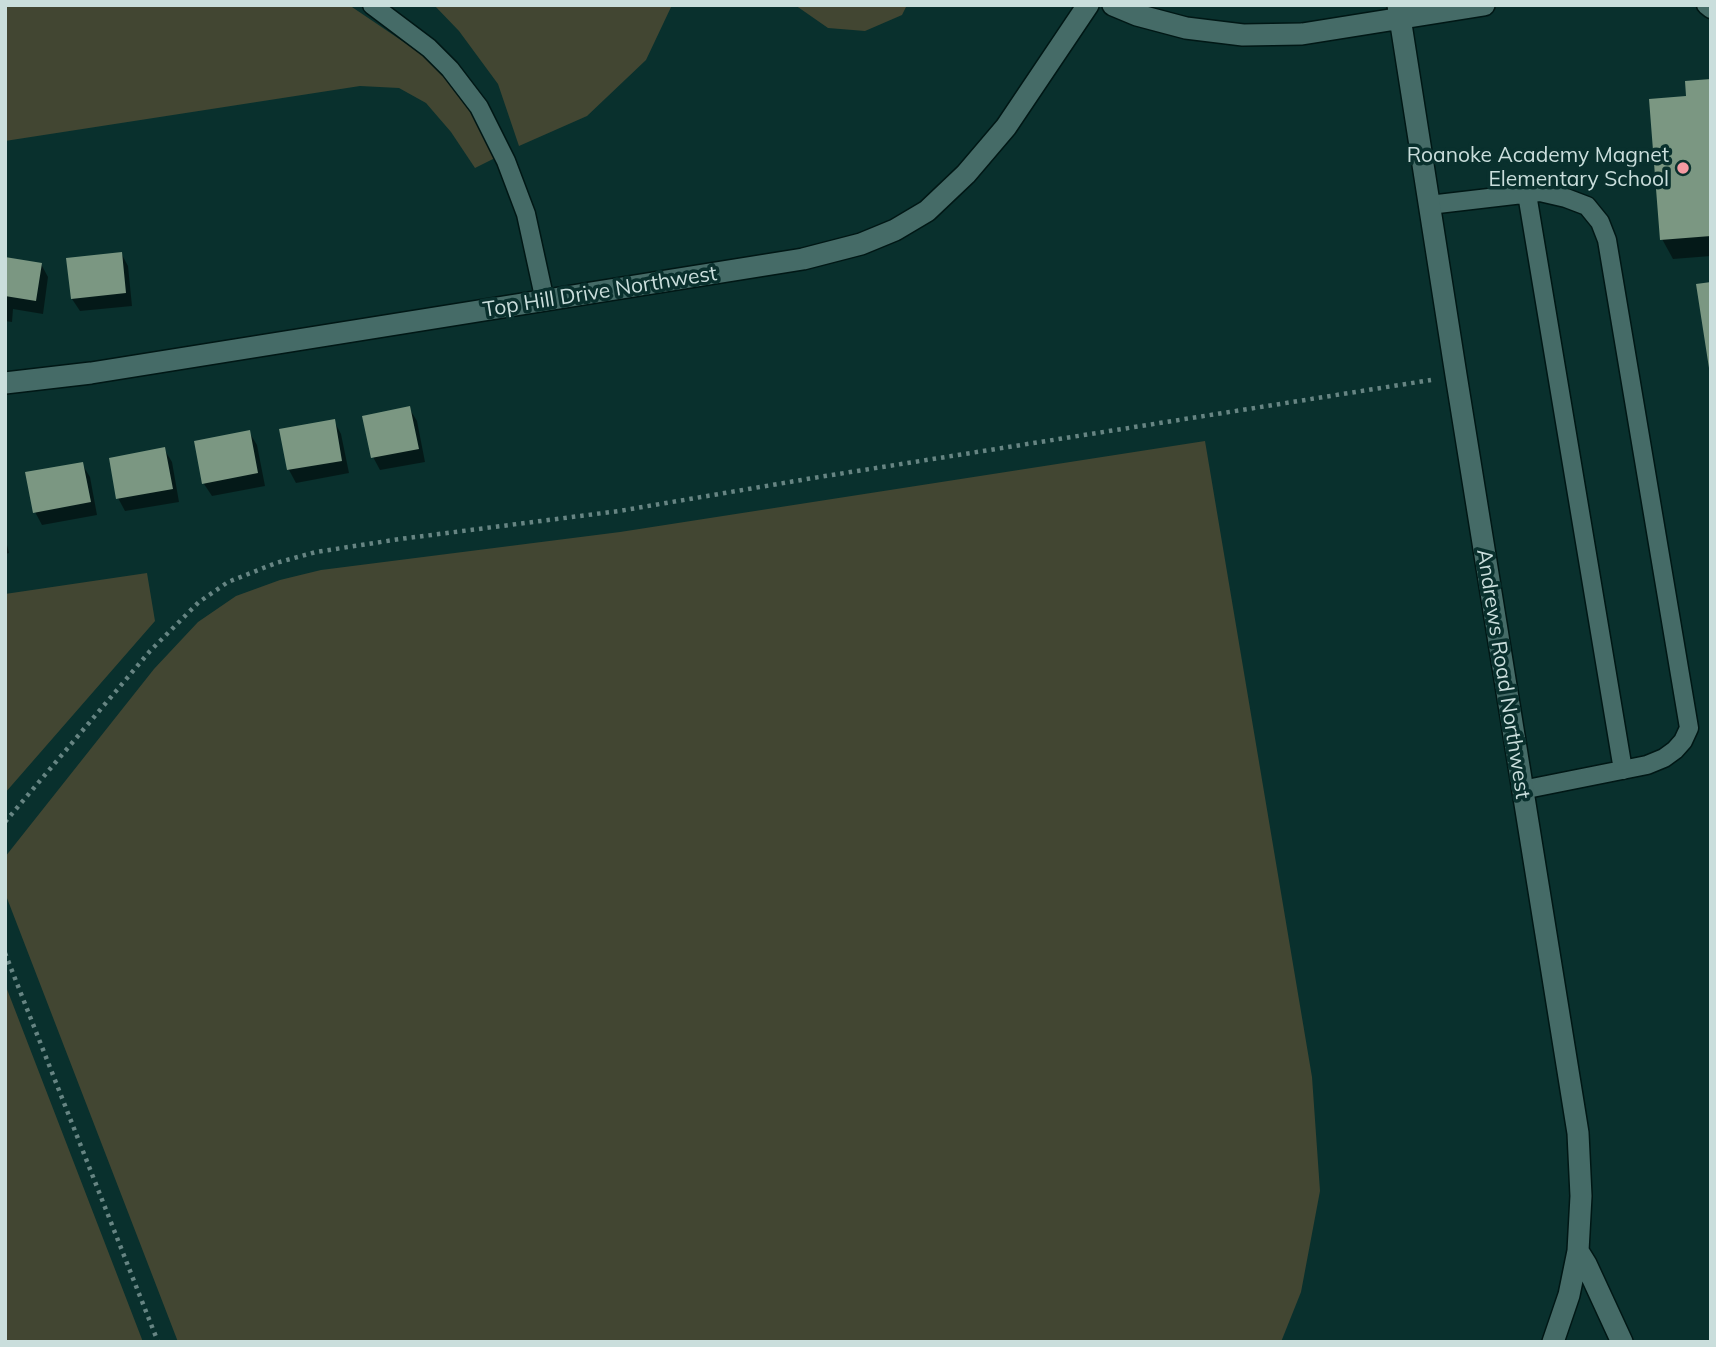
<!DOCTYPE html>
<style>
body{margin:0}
#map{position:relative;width:1716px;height:1347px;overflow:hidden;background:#09302d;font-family:Mulish,sans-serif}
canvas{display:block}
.frame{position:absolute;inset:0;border:7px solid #cadedc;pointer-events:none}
</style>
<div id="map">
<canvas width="1716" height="1347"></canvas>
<div class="frame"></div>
</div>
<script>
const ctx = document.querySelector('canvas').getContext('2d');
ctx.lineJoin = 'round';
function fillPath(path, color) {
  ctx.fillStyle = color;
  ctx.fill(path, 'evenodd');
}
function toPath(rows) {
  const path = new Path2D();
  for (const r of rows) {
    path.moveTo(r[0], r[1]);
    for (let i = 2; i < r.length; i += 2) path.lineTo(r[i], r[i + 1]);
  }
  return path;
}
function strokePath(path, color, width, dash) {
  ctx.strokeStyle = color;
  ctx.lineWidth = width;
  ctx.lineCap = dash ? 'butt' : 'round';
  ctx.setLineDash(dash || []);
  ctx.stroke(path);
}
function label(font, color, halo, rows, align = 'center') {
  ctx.font = font + ' Mulish,sans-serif';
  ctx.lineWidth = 7;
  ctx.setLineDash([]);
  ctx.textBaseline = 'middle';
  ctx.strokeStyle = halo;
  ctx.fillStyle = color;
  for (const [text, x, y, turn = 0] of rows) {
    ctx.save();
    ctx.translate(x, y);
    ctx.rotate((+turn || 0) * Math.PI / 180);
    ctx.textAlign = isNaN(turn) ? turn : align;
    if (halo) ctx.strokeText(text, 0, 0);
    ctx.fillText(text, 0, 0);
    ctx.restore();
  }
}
const green = toPath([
 [5,5,349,5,420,53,442,73,471,113,495,158,475,168,451,132,426,103,399,88,360,86,5,141],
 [434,5,672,5,646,60,587,116,519,146,498,84,459,31],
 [795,5,907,5,902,15,865,31,828,28],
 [1205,441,1312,1077,1320,1191,1301,1292,1281,1342,178,1342,5,893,5,857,154,669,198,622,236,596,280,580,321,570,620,532],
 [147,573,155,621,5,793,5,594],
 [5,984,143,1342,5,1342]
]);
const shadow = toPath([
 [1711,81,1711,256,1673,259,1662,239,1687,98],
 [121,253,128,266,132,306,80,311,72,299],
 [5,259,41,264,48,277,43,314,13,309,12,322,5,321],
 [409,408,417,421,425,462,380,470,373,457],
 [334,421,341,434,349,473,296,483,289,470,282,430],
 [249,432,257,445,265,486,212,496,204,484],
 [164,449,172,462,179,502,125,511,118,498],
 [82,464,90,477,97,515,42,525,35,512],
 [6,541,9,553,5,554,5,542]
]);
const building = toPath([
 [1711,79,1711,236,1660,240,1649,99,1686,96,1685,81],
 [122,252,126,293,71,299,66,258],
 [5,257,42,263,36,301,5,296],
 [1711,282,1711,368,1709,368,1696,284],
 [410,406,419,449,371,458,362,416],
 [335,419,342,461,287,470,279,429],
 [250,430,258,473,202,484,194,441],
 [165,447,173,489,116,499,109,458],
 [83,462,91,502,33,513,25,472]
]);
const path = toPath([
 [5,822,150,651,199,602,228,582,276,563,316,552,400,539,619,511,813,478,1431,380],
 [5,953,158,1342]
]);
const lane = toPath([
 [372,5,429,48,450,69,479,107,506,161,526,214,545,301],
 [1706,5,1711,9],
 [1527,194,1623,770],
 [1429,205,1540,192,1566,198,1587,206,1600,222,1607,240,1689,728,1683,741,1675,750,1664,758,1647,765,1522,790]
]);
const street = toPath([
 [1113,5,1137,15,1186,28,1243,35,1302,34,1484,5],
 [1398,5,1456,375,1578,1133,1581,1196,1578,1251,1569,1295,1553,1342],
 [5,383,91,373,803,259,861,244,895,230,927,211,966,174,1006,127,1088,5],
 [1578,1251,1586,1264,1622,1342]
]);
const markers = [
 [1683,168,7,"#f49aa2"]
];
const poiNames = [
 ["Roanoke Academy Magnet",1669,156],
 ["Elementary School",1669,180]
];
const streetNames = [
 ["Top Hill Drive Northwest",600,292,-9],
 ["Andrews Road Northwest",1503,674,81]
];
fillPath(green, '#424632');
fillPath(shadow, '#0007');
fillPath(building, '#7b9782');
strokePath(lane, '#001715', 21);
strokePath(street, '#001715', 24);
strokePath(path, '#678583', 4.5, [3.5, 5]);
strokePath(lane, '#456b67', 18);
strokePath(street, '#456b67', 21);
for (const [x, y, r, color] of markers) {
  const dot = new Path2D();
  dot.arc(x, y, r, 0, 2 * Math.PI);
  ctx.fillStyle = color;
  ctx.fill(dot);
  strokePath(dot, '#09302d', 2.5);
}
label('21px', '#cadedc', '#09302d', poiNames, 'right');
label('21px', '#cadedc', '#09302d', streetNames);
</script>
